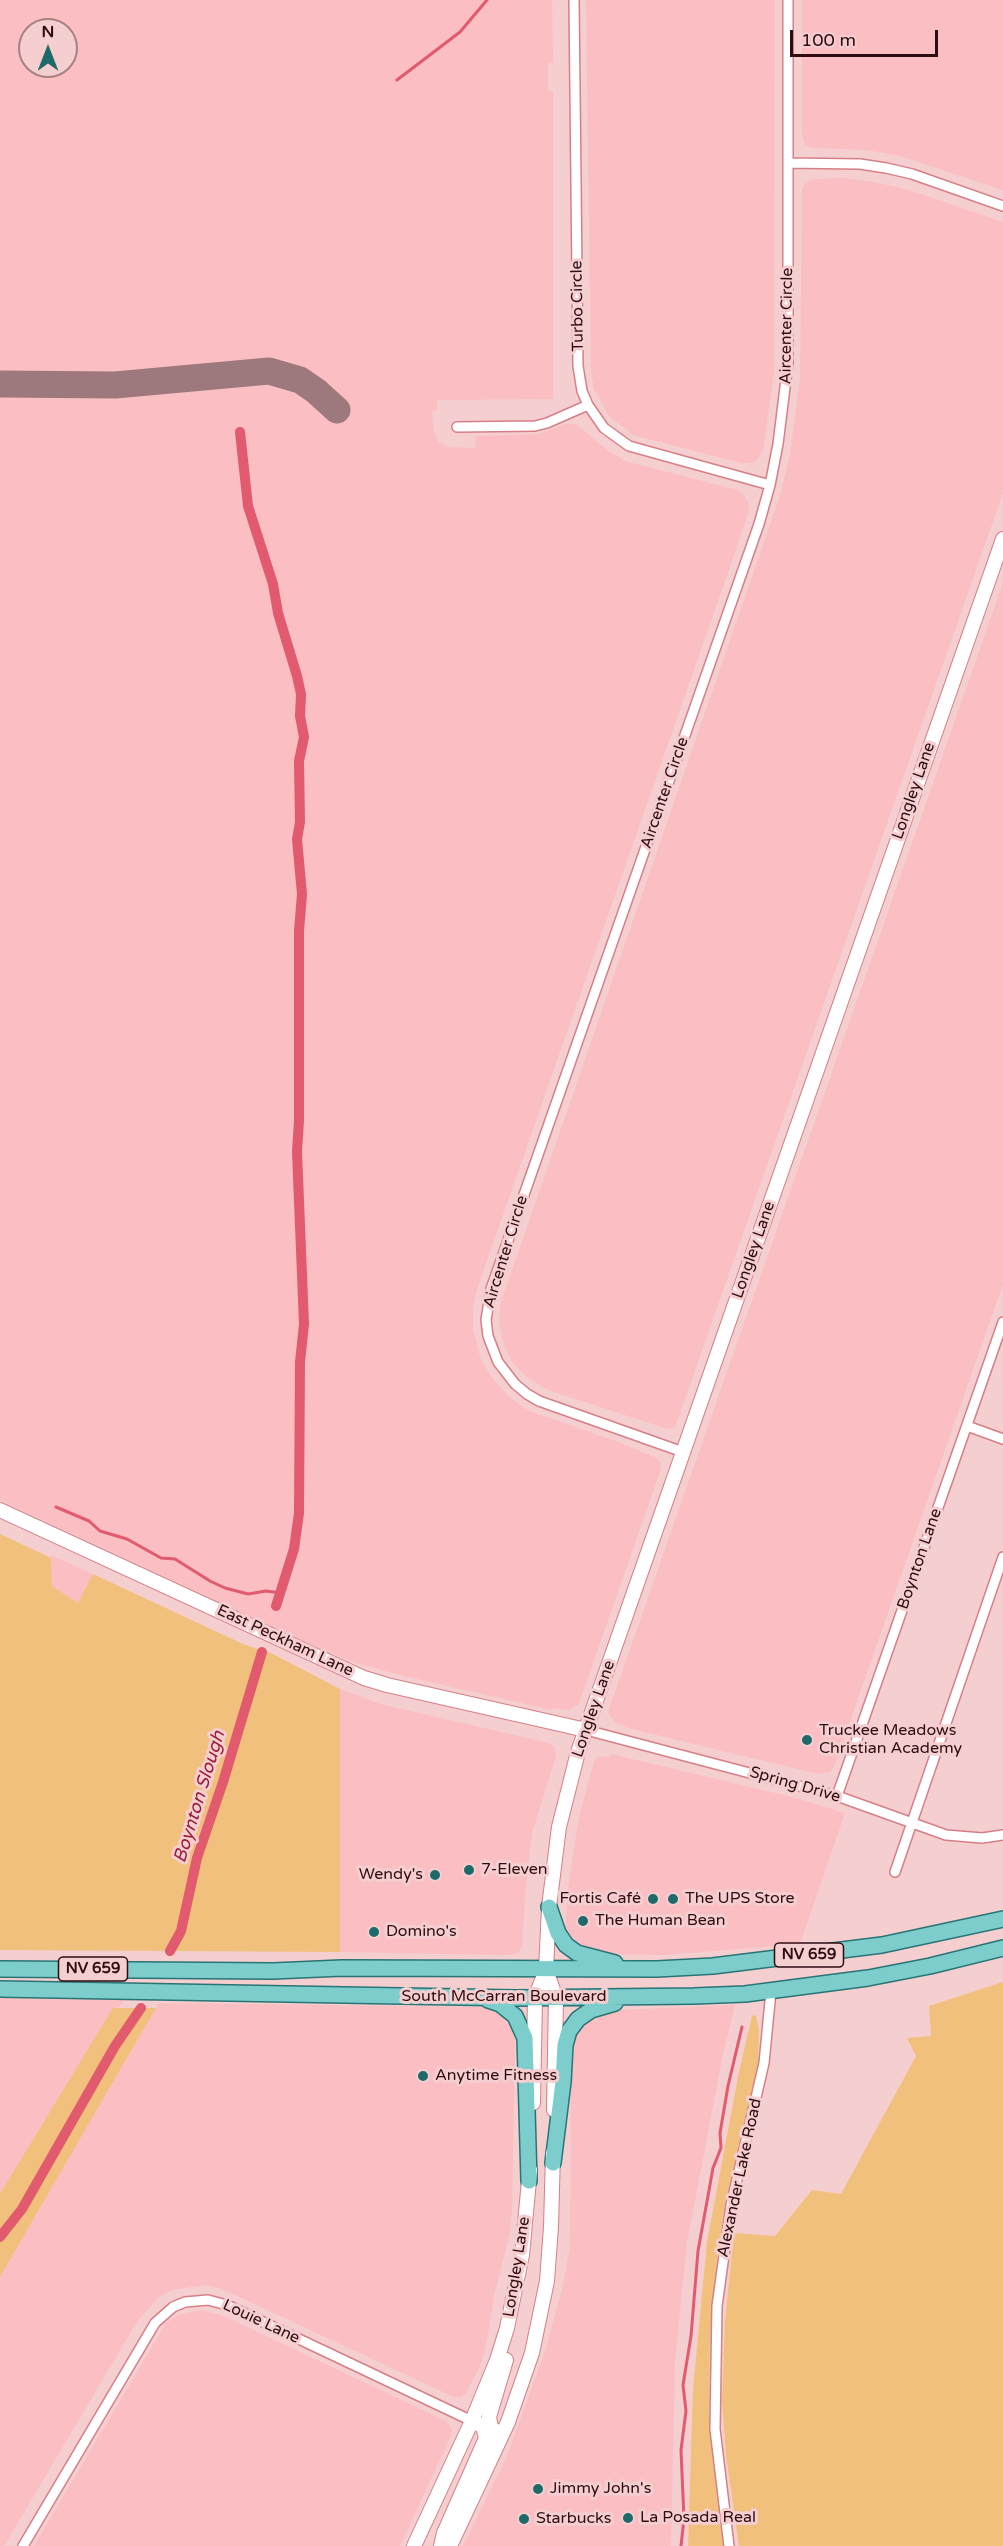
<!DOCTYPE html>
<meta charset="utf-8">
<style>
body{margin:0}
#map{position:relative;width:1003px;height:2546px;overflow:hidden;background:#f5ced0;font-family:"Varela Round",sans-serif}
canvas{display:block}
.north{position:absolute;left:18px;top:18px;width:60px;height:60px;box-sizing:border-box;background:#f5ced0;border:2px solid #a58184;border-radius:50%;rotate:0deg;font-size:16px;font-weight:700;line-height:24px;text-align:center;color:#2e0d12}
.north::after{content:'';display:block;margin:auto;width:21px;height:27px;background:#1e6a6a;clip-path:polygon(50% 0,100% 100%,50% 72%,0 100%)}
.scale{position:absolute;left:790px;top:30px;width:148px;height:27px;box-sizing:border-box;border:3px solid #2e0d12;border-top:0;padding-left:8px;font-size:18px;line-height:21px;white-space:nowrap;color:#2e0d12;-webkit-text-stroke:4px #f5ced0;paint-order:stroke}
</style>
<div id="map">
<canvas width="1003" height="2546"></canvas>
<div class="north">N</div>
<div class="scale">100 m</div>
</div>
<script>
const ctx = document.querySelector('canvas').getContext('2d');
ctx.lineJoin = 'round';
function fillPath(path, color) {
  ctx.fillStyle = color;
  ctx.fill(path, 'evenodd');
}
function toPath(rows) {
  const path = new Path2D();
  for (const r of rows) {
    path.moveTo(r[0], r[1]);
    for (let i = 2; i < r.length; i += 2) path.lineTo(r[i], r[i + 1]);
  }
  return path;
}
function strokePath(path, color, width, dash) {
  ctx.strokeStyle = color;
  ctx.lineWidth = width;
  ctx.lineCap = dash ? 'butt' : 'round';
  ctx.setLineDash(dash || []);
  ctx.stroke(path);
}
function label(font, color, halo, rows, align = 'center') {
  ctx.font = font + ' "Varela Round",sans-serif';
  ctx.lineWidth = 6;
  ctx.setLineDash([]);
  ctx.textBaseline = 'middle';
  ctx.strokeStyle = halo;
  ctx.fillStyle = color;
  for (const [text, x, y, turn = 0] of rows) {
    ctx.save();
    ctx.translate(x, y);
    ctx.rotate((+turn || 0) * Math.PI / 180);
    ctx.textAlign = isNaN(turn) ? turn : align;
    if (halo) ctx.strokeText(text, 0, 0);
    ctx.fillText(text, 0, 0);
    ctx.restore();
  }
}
const built = toPath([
 [0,0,552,0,553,63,548,63,548,90,553,92,553,399,437,400,437,410,432,412,434,432,438,441,448,447,475,448,476,437,479,436,538,434,566,424,576,424,607,450,625,461,737,490,742,493,748,502,749,511,730,567,477,1289,473,1308,473,1330,481,1360,492,1378,508,1396,529,1411,621,1443,654,1457,661,1462,660,1472,578,1706,575,1705,570,1710,553,1708,552,1710,400,1675,356,1663,319,1648,0,1500],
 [30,30,66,30,66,66,30,66],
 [586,0,775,0,774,371,763,451,757,460,752,463,741,463,633,435,609,416,594,389,591,372],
 [802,0,1003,0,1003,190,901,156,867,150,814,148,805,145,802,135],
 [843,178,874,182,909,190,1003,222,1003,493,685,1399,675,1427,668,1429,560,1394,546,1389,527,1377,513,1363,504,1345,499,1323,500,1305,780,496,790,454,800,379,802,188,805,184,813,179],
 [1003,583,1003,1284,834,1767,829,1772,818,1774,628,1728,615,1722,608,1712],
 [51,1555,93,1574,78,1603,52,1586],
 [340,1689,380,1704,549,1743,555,1748,556,1756,532,1833,525,1897,522,1946,518,1953,510,1955,340,1952],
 [611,1754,792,1797,845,1813,800,1944,665,1955,610,1954,575,1943,566,1929,566,1920,568,1889,578,1821,594,1761,597,1757,611,1756],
 [0,1998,124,1999,0,2208],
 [159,2003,482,2007,492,2010,502,2017,512,2030,515,2040,512,2209,510,2232,495,2292,486,2346,481,2364,466,2393,460,2397,454,2397,220,2288,205,2285,172,2290,159,2297,138,2320,4,2546,0,2546,0,2277],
 [735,2005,723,2054,687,2242,675,2362,671,2546,463,2546,507,2456,546,2349,563,2285,570,2246,571,2054,577,2031,592,2016,615,2010],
 [202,2310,226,2317,446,2421,451,2427,452,2432,449,2440,400,2546,34,2546,166,2323,178,2315]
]);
const green = toPath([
 [0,1534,51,1558,52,1586,78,1603,93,1574,243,1644,273,1654,340,1689,340,1952,0,1950],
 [1003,1982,1003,2546,739,2546,726,2455,722,2401,725,2321,734,2233,775,2236,812,2190,841,2194,916,2056,907,2038,931,2036,929,2006],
 [113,2008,156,2008,0,2277,0,2194],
 [756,2015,759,2031,758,2064,725,2204,716,2267,710,2338,709,2417,724,2546,688,2546,693,2390,707,2242,739,2072,752,2016]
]);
const stream = toPath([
 [397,80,460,32,487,0],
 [56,1507,89,1521,100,1531,127,1539,161,1558,175,1559,210,1581,225,1588,248,1594,266,1591,281,1593],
 [681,2546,684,2519,681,2450,686,2411,683,2385,691,2336,698,2251,713,2168,721,2148,720,2133,728,2086,742,2027]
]);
const canal = toPath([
 [240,432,248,506,273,584,278,613,297,676,301,694,300,716,304,737,299,761,300,822,297,839,302,894,299,931,299,1120,297,1152,304,1324,300,1362,299,1513,294,1549,276,1606],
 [170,1951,181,1931,197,1858,223,1782,262,1652],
 [0,2237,22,2209,115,2046,141,2008]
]);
const taxiway = toPath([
 [0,384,115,385,269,371,300,380,316,391,337,410]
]);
const street = toPath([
 [574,0,578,366,582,391,588,405,604,428,629,446,770,485],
 [788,163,860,164,886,168,912,174,1003,206],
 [457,427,535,426,547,423,588,405],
 [967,1426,1003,1439],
 [683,1452,539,1401,527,1394,515,1384,498,1362,488,1336,486,1320,491,1289,759,524,770,485,778,444,788,363,788,0],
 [586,1730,837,1796,946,1835,982,1838,1003,1835],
 [837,1796,1003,1322],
 [895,1872,1003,1557],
 [23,2546,155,2323,173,2307,185,2302,208,2300,227,2305,472,2421],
 [729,2546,715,2429,717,2306,731,2205,764,2063,771,1991]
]);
const secondary = toPath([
 [0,1510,364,1678,387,1685,586,1730],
 [546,1970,556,1998,554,2110],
 [533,2103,535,1998,546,1970,549,1907,559,1827,578,1752,1003,539],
 [502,2435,491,2428,489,2417,506,2360],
 [414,2546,472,2421,497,2360,507,2328,522,2255,530,2170],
 [441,2546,444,2533,486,2438,483,2427,477,2423],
 [450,2546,508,2422,532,2353,547,2281,551,2227,553,2153]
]);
const primary = toPath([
 [549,1907,558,1933,566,1945,577,1953,615,1963],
 [0,1969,273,1971,342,1968,657,1969,713,1966,882,1945,1003,1919],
 [0,1989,516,1998,694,1996,745,1994,868,1978,930,1966,1003,1948],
 [488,2000,500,2004,515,2016,525,2038,529,2181],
 [553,2163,563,2082,565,2045,569,2031,578,2019,591,2010,615,2003]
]);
const markers = [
 [807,1740,6,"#1e6a6a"],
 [469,1870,6,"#1e6a6a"],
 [435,1875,6,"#1e6a6a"],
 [653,1899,6,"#1e6a6a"],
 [673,1899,6,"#1e6a6a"],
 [583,1921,6,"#1e6a6a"],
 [374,1932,6,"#1e6a6a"],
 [423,2076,6,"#1e6a6a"],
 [538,2489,6,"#1e6a6a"],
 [628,2518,6,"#1e6a6a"],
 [524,2519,6,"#1e6a6a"]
];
const shields = [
 [809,1955,69],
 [93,1969,69]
];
const shieldNames = [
 ["NV 659",809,1955],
 ["NV 659",93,1969]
];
const streetNames = [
 ["Turbo Circle",578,306,-91],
 ["Aircenter Circle",787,326,-89],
 ["Longley Lane",914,791,-71],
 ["Aircenter Circle",665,793,-71],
 ["Longley Lane",754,1250,-71],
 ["Aircenter Circle",506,1252,-73],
 ["Boynton Lane",920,1559,-71],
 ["East Peckham Lane",285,1641,25],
 ["Longley Lane",594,1709,-71],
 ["Spring Drive",795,1785,16],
 ["South McCarran Boulevard",504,1997],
 ["Alexander Lake Road",740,2178,-78],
 ["Longley Lane",517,2267,-81],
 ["Louie Lane",261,2322,25]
];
const poiNames = [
 ["Truckee Meadows",819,1731],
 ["Christian Academy",819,1749],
 ["7-Eleven",481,1870],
 ["Wendy's",423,1875,"right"],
 ["Fortis Café",641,1899,"right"],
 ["The UPS Store",685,1899],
 ["The Human Bean",595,1921],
 ["Domino's",386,1932],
 ["Anytime Fitness",435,2076],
 ["Jimmy John's",550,2489],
 ["La Posada Real",640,2518],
 ["Starbucks",536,2519]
];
const waterNames = [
 ["Boynton Slough",200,1797,-73]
];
fillPath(built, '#fbbec2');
fillPath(green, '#f1c07c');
strokePath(stream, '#e15a6d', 3);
strokePath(canal, '#e15a6d', 10);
strokePath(taxiway, '#9d787c', 27);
strokePath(street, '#d67f87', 12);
strokePath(secondary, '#d67f87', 16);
strokePath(primary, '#297475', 18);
strokePath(street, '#fff', 9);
strokePath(secondary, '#fff', 14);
strokePath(primary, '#7dcdcc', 15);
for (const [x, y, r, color] of markers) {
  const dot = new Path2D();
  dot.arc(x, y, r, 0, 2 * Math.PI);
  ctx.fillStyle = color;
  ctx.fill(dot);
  strokePath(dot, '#f5ced0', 2);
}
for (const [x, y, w] of shields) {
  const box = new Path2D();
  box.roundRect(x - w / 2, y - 12, w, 24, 4.5);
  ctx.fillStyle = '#f5ced0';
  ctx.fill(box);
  strokePath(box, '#2e0d12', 1.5);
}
label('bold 15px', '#2e0d12', null, shieldNames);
label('16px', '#2e0d12', '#f5ced0', streetNames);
label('16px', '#2e0d12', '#f5ced0', poiNames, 'left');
label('italic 18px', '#991b38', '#f5ced0', waterNames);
</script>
